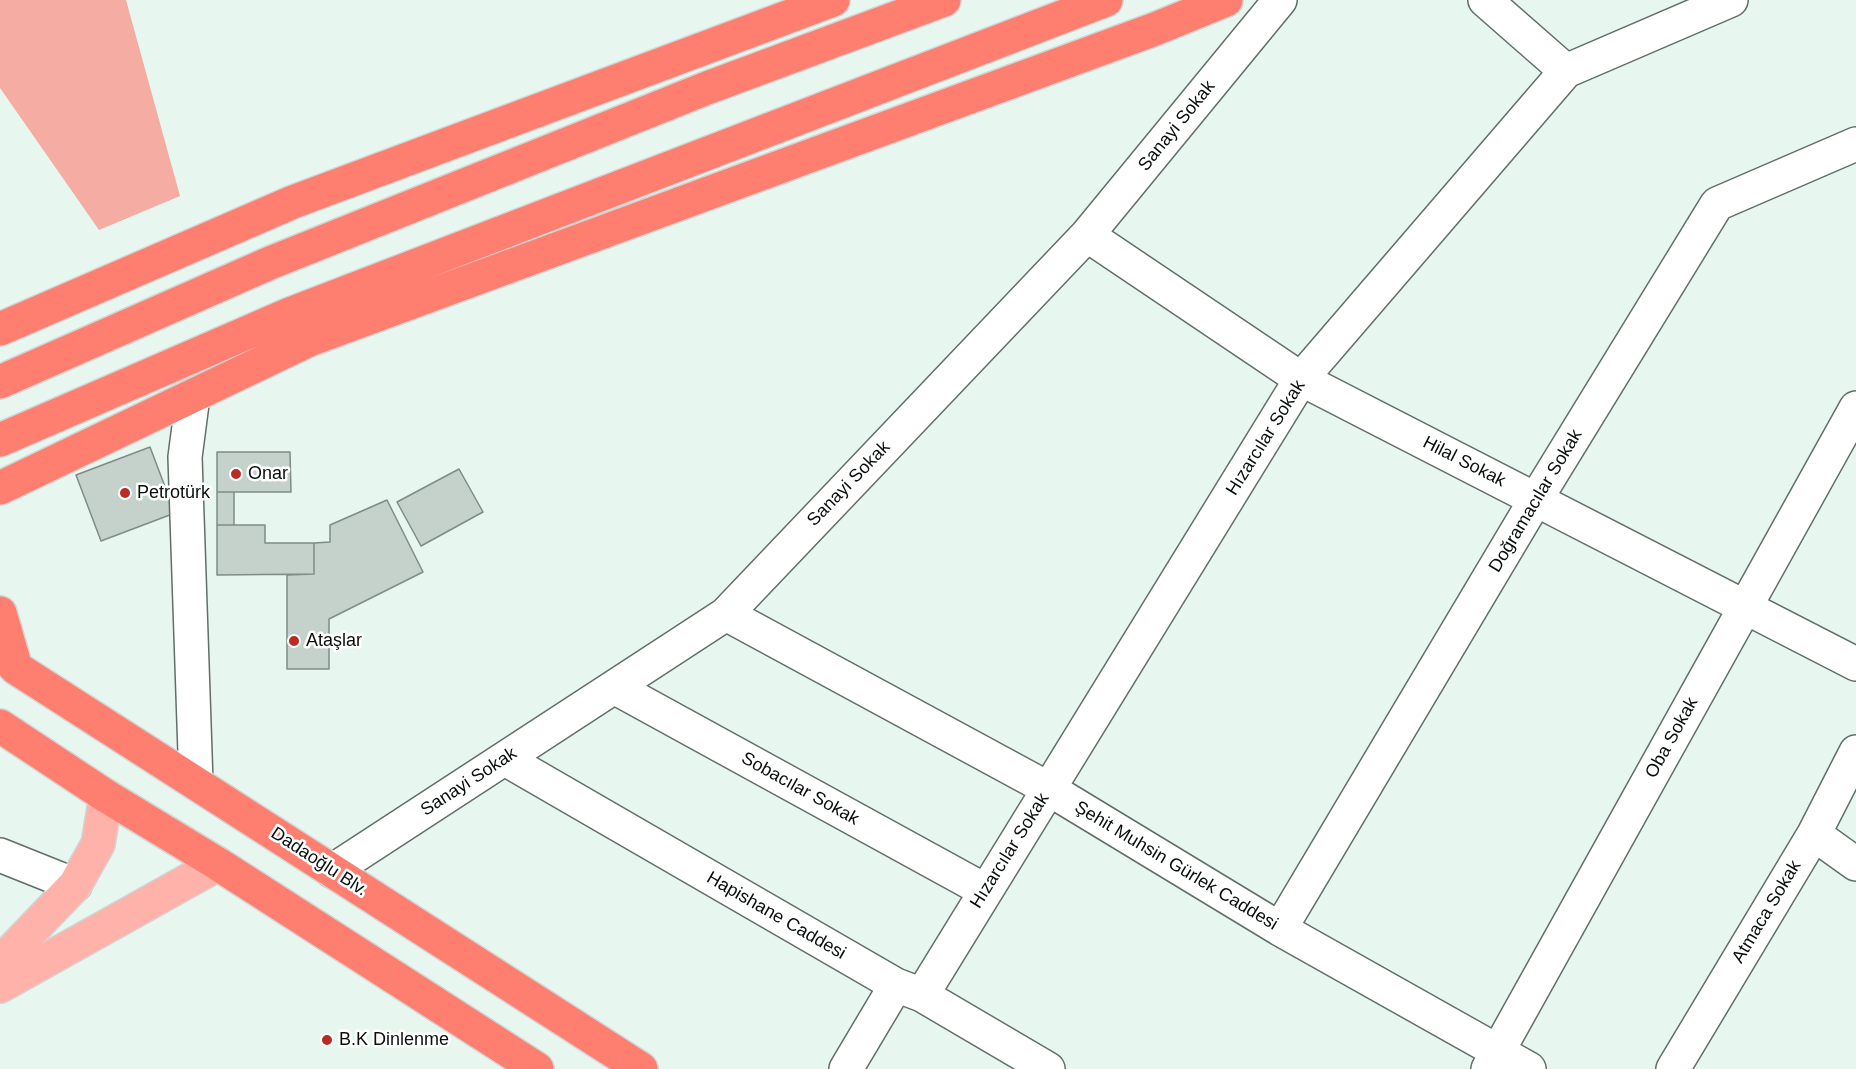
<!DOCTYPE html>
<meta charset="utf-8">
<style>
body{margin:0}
canvas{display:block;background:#e8f6f0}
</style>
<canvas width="1856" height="1069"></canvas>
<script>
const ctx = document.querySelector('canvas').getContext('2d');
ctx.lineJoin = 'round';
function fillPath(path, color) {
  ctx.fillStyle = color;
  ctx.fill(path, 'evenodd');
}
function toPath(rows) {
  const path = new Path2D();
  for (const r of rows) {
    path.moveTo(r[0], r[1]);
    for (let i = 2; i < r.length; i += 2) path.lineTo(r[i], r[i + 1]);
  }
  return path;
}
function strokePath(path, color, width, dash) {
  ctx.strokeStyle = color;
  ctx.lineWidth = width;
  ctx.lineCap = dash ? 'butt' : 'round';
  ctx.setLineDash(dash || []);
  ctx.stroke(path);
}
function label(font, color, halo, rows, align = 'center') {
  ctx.font = font + ' Helvetica,sans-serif';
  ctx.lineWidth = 5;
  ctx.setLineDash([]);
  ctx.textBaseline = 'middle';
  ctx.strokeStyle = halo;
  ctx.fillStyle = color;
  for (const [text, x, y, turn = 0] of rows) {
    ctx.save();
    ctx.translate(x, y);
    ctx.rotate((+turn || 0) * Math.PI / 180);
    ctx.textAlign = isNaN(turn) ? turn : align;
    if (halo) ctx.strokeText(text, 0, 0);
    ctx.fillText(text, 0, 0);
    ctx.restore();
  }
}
const green = toPath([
 [0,0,126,0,180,196,99,230,0,88]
]);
const building = toPath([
 [150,447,175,513,101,541,76,475,150,447],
 [217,452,290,452,291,492,217,492,217,452],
 [459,469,483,512,421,546,397,502,459,469],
 [217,492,234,492,234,525,217,525,217,492],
 [387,500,423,572,329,619,329,669,287,669,287,575,314,574,314,543,330,542,330,525,387,500],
 [217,525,265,525,265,543,314,543,314,574,217,575,217,525]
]);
const minor = toPath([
 [1485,0,1566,71],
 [1087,235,1301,379,1856,664],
 [193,396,185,457,196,783],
 [726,614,1049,789,1280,929,1529,1069],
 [614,687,986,891],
 [505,759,896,985,922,995,1048,1069],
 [1814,834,1856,864],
 [0,855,75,885],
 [332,871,726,614,1087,235,1280,0],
 [1280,929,1536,499,1717,204,1856,144],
 [922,995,1301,379,1566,71,1731,0],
 [846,1069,896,985],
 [1488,1069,1856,408],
 [1673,1069,1814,834,1856,752]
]);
const major = toPath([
 [0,963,75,885,98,844,106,796],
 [0,986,218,864]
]);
const highway = toPath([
 [0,329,293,202,833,0],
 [0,382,270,263,707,88,944,0],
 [0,440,290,314,1106,0],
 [0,488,309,340,1155,29,1226,0],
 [0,613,16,668],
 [0,652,16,668,641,1069],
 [0,726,106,796,218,864,537,1069]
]);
const markers = [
 [236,474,6,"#b92b24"],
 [125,493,6,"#b92b24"],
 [294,641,6,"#b92b24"],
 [327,1040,6,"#b92b24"]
];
const streetNames = [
 ["Sanayi Sokak",1177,126,-51],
 ["Hızarcılar Sokak",1266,438,-58],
 ["Hilal Sokak",1464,462,27],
 ["Sanayi Sokak",849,484,-46],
 ["Doğramacılar Sokak",1536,501,-59],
 ["Oba Sokak",1672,738,-61],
 ["Sanayi Sokak",469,782,-33],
 ["Sobacılar Sokak",800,789,29],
 ["Hızarcılar Sokak",1010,851,-58],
 ["Dadaoğlu Blv.",319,862,33],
 ["Şehit Muhsin Gürlek Caddesi",1176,866,31],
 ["Atmaca Sokak",1767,912,-59],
 ["Hapishane Caddesi",776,916,30]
];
const poiNames = [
 ["Onar",248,474],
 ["Petrotürk",137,493],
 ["Ataşlar",306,641],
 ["B.K Dinlenme",339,1040]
];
fillPath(green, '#f5aca2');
fillPath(building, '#c5d2cc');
strokePath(building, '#7f8c86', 1.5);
strokePath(minor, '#626e68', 36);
strokePath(major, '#d3d4d3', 36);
strokePath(highway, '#d3d4d3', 36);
strokePath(minor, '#fff', 33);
strokePath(major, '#feb2a9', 33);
strokePath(highway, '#fe7e6f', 33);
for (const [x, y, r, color] of markers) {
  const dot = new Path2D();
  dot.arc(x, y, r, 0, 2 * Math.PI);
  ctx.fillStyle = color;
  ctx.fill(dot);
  strokePath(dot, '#fff', 2);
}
label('18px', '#090e0c', '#fff', streetNames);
label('18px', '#090e0c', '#fff', poiNames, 'left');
</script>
